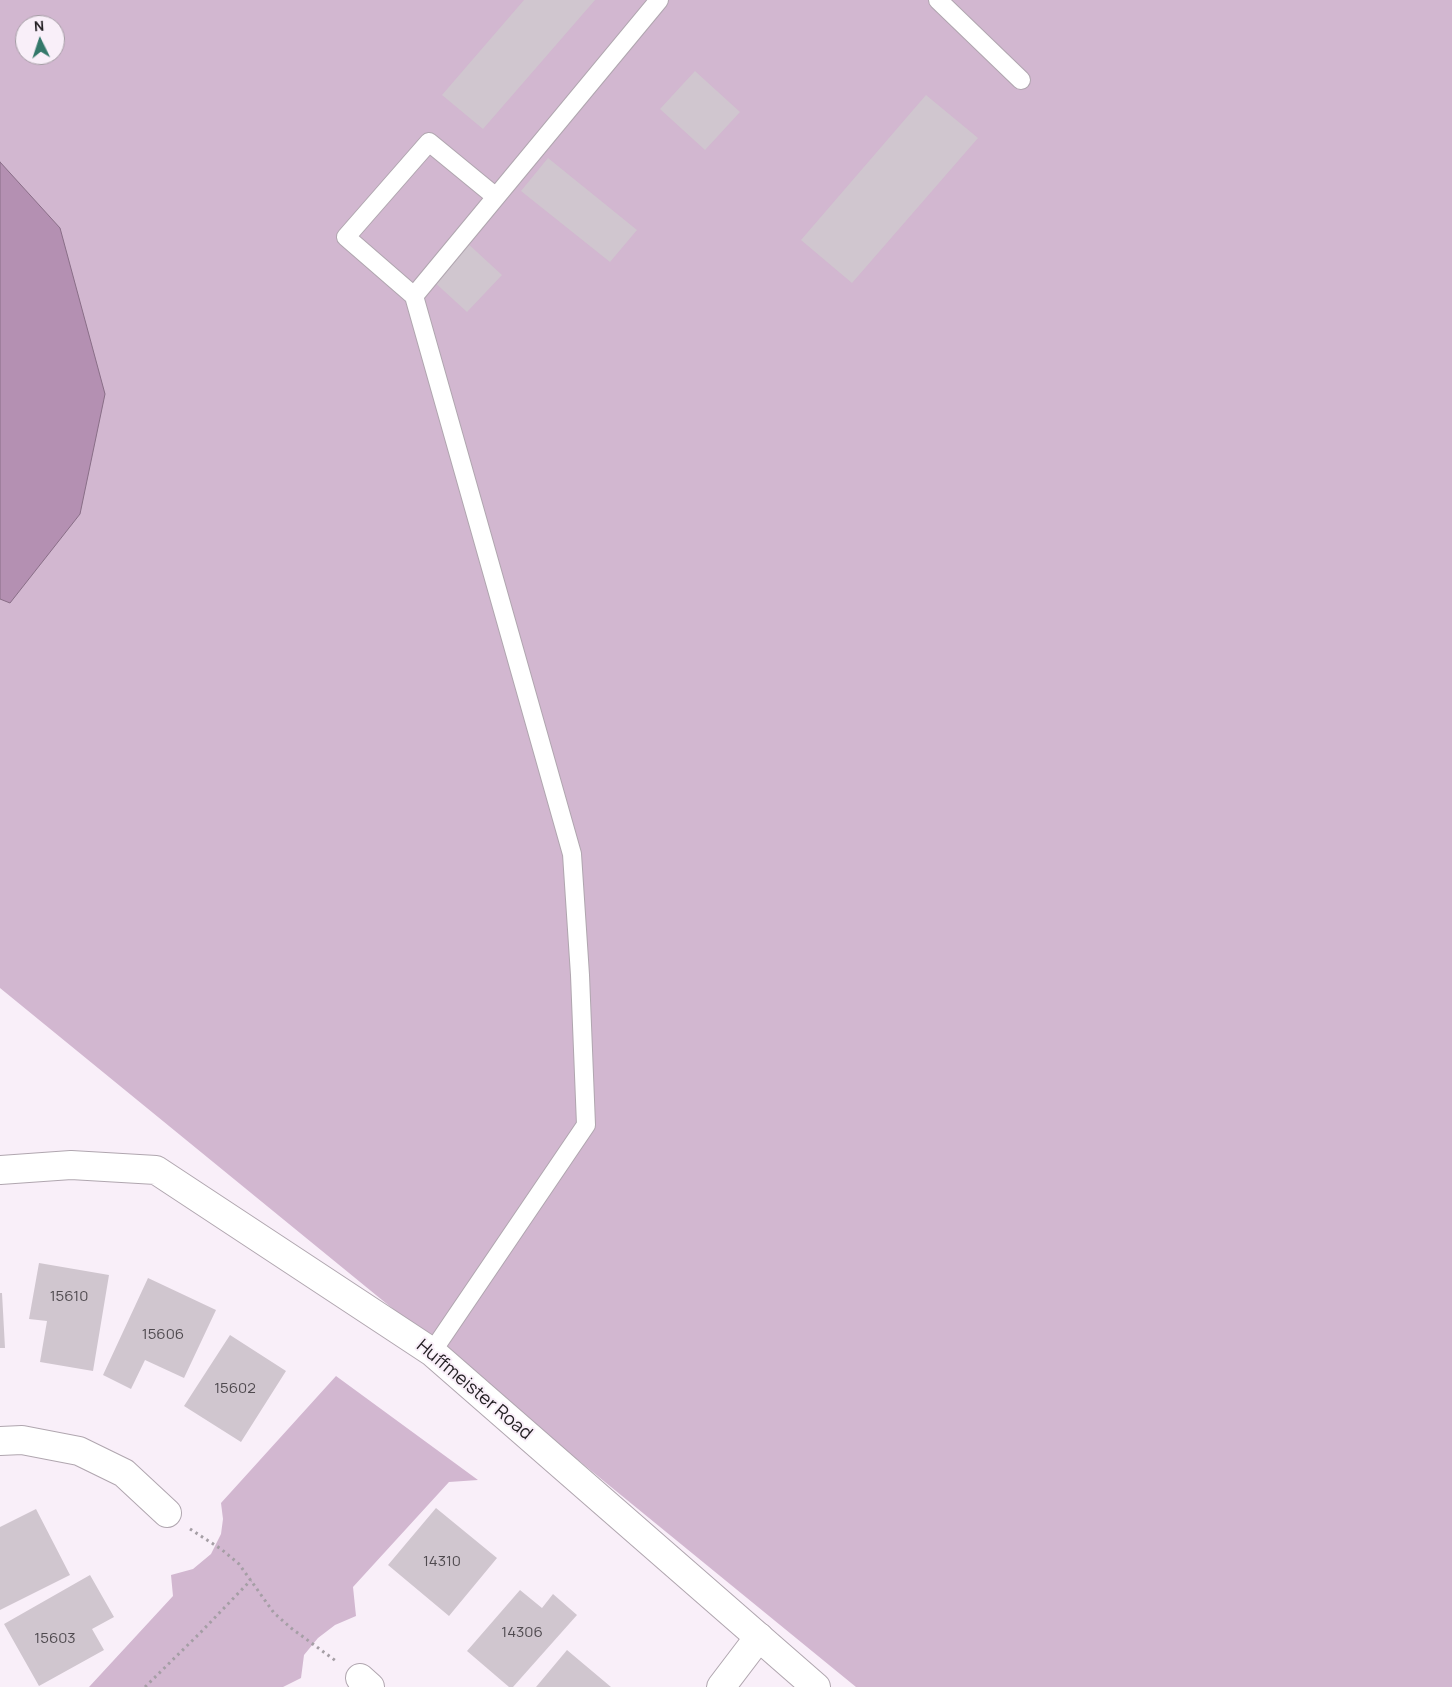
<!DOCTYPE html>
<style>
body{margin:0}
#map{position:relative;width:1452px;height:1687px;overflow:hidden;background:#f9eff9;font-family:Manrope,sans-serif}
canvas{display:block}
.north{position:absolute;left:15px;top:15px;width:50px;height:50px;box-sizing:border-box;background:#f9eff9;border:1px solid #a49ca4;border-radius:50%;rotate:356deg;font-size:14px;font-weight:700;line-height:20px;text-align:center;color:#242024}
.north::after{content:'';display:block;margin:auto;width:18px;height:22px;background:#34786a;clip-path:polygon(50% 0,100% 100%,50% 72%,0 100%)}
</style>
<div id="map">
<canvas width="1452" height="1687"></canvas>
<div class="north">N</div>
</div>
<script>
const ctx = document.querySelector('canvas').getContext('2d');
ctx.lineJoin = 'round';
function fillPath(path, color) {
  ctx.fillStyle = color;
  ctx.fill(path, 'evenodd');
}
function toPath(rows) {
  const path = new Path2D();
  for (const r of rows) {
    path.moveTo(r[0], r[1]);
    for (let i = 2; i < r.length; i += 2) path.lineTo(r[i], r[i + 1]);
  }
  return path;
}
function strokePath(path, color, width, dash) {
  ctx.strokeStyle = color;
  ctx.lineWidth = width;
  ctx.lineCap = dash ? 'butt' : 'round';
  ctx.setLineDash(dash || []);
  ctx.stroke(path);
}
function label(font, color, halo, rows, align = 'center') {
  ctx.font = font + ' Manrope,sans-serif';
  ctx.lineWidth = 4;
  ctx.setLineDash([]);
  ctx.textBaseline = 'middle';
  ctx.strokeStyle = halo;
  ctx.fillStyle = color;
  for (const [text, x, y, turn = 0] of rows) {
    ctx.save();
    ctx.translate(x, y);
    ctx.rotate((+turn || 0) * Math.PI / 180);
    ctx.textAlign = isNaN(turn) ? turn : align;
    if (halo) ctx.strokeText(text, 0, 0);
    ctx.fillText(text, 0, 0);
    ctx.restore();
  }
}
const green = toPath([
 [0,0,1452,0,1452,1687,856,1687,0,988],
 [25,25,55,25,55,55,25,55],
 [336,1376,478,1480,449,1482,353,1587,356,1616,335,1625,318,1638,304,1655,301,1678,283,1687,89,1687,173,1596,171,1575,193,1569,211,1554,221,1534,223,1519,221,1503]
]);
const water = toPath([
 [0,162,60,228,105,394,80,514,10,603,0,599,0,162]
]);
const building = toPath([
 [524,0,595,0,483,129,442,95],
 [695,71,740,112,705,150,660,109],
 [926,95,978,138,852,283,801,240],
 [548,158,637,230,610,262,521,191],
 [465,241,502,275,467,312,431,279],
 [39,1263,109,1275,93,1371,40,1362,47,1321,29,1319],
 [148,1278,216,1310,184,1378,145,1360,131,1389,103,1375],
 [0,1293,2,1293,5,1348,0,1348],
 [230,1335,286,1371,241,1442,184,1406],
 [436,1508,497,1558,449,1616,388,1565],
 [36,1509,70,1575,0,1610,0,1527],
 [90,1575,114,1617,92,1629,104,1650,39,1686,4,1624],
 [520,1590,542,1608,553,1594,577,1615,513,1687,509,1687,467,1651],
 [567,1650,611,1687,536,1687]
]);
const path = toPath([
 [190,1529,221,1549,239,1564,274,1613,291,1628,336,1661],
 [145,1687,200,1633,251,1580]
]);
const service = toPath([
 [938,0,1021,80],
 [414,296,659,0],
 [432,1352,586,1125,580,975,572,854,414,296,346,237,429,142,496,197]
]);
const minor = toPath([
 [0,1441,22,1440,79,1451,124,1473,167,1513],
 [360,1678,370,1687],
 [721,1687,759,1637]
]);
const tertiary = toPath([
 [0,1170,71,1165,156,1170,432,1352,816,1687]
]);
const numberNames = [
 ["15610",69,1297],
 ["15606",163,1335],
 ["15602",235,1389],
 ["14310",442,1562],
 ["14306",522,1633],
 ["15603",55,1639]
];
const streetNames = [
 ["Huffmeister Road",474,1390,40]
];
fillPath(green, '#d2b7d0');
fillPath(water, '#b490b2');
strokePath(water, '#896e87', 1);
fillPath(building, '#d0c6cf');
strokePath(service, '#b0a6af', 20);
strokePath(minor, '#b0a6af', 30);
strokePath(tertiary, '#b0a6af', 30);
strokePath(path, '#a59ea5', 3, [2.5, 4]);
strokePath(service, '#fff', 18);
strokePath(minor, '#fff', 28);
strokePath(tertiary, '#fff', 28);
label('15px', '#4f4a4f', null, numberNames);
label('18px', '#242024', '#f9eff9', streetNames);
</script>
